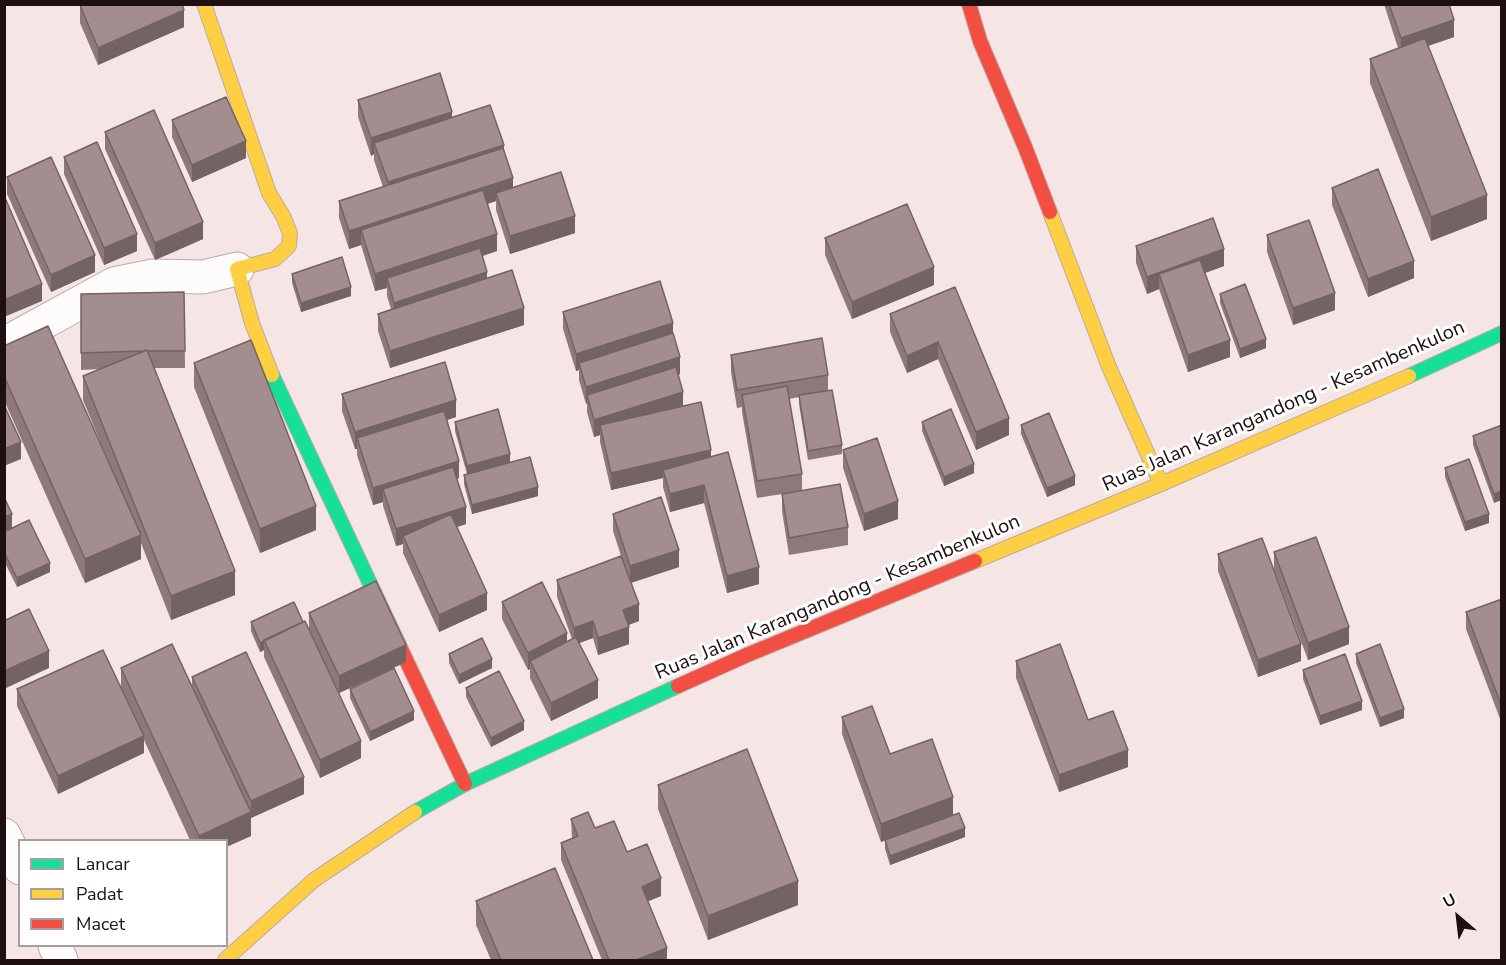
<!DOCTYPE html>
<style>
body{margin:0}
#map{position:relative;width:1506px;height:965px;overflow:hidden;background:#f6e5e5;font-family:"Nunito Sans",sans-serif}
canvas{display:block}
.frame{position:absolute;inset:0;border:6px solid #1e1011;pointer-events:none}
.legend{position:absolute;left:18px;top:839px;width:210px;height:108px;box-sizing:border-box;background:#fff;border:2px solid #a59fa0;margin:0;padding:8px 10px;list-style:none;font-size:18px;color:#1e1011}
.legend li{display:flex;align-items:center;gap:12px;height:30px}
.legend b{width:30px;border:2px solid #a59fa0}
.north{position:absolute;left:1428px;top:887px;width:60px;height:60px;-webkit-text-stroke:4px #fff;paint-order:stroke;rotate:332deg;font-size:16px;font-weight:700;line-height:24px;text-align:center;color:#1e1011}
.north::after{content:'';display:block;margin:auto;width:21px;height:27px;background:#1e1011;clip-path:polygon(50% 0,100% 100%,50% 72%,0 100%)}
</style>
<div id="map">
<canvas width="1506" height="965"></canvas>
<div class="frame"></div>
<ul class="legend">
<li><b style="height:8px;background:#16e098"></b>Lancar</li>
<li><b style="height:8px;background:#ffcf43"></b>Padat</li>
<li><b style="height:8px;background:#f24e42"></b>Macet</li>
</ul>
<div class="north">U</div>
</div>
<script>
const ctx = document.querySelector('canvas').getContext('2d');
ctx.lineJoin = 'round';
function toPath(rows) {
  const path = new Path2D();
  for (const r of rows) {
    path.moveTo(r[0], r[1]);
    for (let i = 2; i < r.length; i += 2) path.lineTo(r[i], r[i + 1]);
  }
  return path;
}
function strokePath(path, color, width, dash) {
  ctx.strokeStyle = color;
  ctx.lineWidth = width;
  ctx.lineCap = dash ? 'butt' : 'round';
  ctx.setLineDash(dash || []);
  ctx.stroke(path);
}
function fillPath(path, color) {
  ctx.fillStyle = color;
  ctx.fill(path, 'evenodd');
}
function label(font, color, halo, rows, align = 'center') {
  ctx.font = font + ' "Nunito Sans",sans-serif';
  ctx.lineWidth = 6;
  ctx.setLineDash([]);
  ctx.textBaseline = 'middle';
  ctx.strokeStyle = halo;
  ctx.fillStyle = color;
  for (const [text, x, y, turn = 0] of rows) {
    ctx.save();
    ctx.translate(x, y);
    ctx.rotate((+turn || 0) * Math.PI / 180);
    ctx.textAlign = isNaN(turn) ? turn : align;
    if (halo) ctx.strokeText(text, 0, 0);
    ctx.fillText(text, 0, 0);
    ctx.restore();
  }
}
const street = toPath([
 [4,344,114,284,153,276,203,277,237,269],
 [4,835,20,868],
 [55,946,61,960]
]);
const fast = toPath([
 [272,375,398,643],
 [1409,376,1502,333],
 [415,812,465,784,678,686]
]);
const slow = toPath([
 [204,4,269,193,283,216,290,233,289,246,275,259,237,269,252,323,272,375],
 [1050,212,1109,367,1161,484],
 [975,561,1161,484,1409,376],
 [225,960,314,880,415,812]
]);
const jam = toPath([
 [969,4,980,41,1025,147,1050,212],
 [398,643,465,784],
 [678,686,747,655,975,561]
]);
const wall = toPath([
 [1384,4,1449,4,1454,37,1428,46,1487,219,1431,241,1370,83,1370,59,1398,48],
 [80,5,184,27,98,65,80,23],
 [358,100,452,118,504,149,513,188,575,233,510,254,496,210,496,201,487,204,497,251,482,256,487,278,524,325,390,368,378,331,378,314,391,309,387,296,387,288,375,291,361,245,349,249,339,218,339,201,383,187,374,160,374,154,371,156,358,117],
 [172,120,246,158,192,182,172,137],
 [105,132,203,239,155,260,105,149],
 [64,157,137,251,104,265,64,174],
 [7,177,95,272,51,292,7,194],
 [1332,188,1414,278,1368,297,1332,205],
 [1267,235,1335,310,1293,325,1267,252],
 [825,238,934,285,852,319,825,255],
 [1136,246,1224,266,1205,273,1230,357,1188,372,1159,289,1147,294,1136,263],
 [292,274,351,296,301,312,292,283],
 [955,287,1009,435,976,450,938,359,907,373,890,332,890,314],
 [184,292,185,368,154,368,235,595,171,620,141,543,141,559,85,583,4,400,4,346,111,468,83,400,83,376,99,369,81,370,81,294],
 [1220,294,1266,348,1240,358,1220,303],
 [563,312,673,335,680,374,678,375,683,406,711,457,759,584,727,593,704,503,670,512,663,487,663,478,611,490,600,442,600,435,594,437,587,412,587,403,586,404,579,380,579,370,576,371,563,329],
 [731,355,828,375,828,390,842,445,842,454,808,460,799,404,799,397,789,399,802,474,802,490,848,527,848,545,789,555,782,511,782,494,757,498,742,412,742,407,737,408,731,372],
 [194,363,316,530,260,553,194,387],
 [342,394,456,417,447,420,459,478,457,479,466,524,457,527,487,610,439,632,403,553,403,544,396,546,383,506,383,502,373,505,357,455,357,449,355,449,342,411],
 [455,422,510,463,538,496,472,514,464,484,464,475,467,474,455,431],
 [922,422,974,473,944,486,922,431],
 [1021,425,1075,485,1047,497,1021,434],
 [1502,425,1494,503,1473,445,1473,436],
 [843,450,898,519,864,531,843,468],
 [1445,468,1489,523,1465,531,1445,477],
 [4,497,12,528,50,572,17,587,4,561],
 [613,514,679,567,631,583,639,621,628,625,629,644,598,655,593,638,579,643,598,698,551,721,530,678,530,669,528,670,502,619,502,602,567,642,572,639,557,597,557,580,626,571,613,531],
 [1274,552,1349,644,1308,660,1274,569],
 [1218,554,1301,661,1258,677,1218,571],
 [1502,599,1502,724,1466,629,1466,612],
 [309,613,406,662,339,693,309,630],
 [251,622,361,758,320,778,264,657,264,650,260,652,251,631],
 [449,654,492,668,459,684,449,663],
 [1356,654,1404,718,1380,727,1356,663],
 [1016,661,1088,720,1128,767,1059,792,1016,678],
 [121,668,192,686,192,677,304,794,251,818,251,836,226,847,226,840,190,840,144,740,144,753,58,794,17,706,17,689,121,689],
 [1303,670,1362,710,1320,725,1303,679],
 [466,688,524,730,491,747,466,697],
 [350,689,414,720,370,741,350,698],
 [842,717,890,754,953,815,965,837,890,865,885,849,885,840,881,842,842,734],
 [658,785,798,905,708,940,658,809],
 [571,819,595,828,661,896,648,901,667,960,602,960,561,860,561,843,572,838],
 [476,901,593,960,491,960,476,925]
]);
const shadedWall = toPath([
 [184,10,184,27,98,65,98,48],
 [1454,20,1454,37,1401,55,1401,38],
 [452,112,452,129,374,143,374,154,371,156,371,138],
 [246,141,246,158,192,182,192,165],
 [504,145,504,162,388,200,388,182],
 [513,178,513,196,496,193,496,201,365,243,361,230,361,245,349,249,349,231],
 [1487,195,1487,219,1431,241,1431,217],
 [575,216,575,233,510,254,510,236],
 [203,222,203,239,155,260,155,243],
 [137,234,137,251,104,265,104,248],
 [497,234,497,251,389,287,387,278,387,288,375,291,375,274],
 [1224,249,1224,266,1164,288,1159,274,1159,289,1147,294,1147,277],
 [95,255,95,272,51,292,51,275],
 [1414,261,1414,278,1368,297,1368,279],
 [934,267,934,285,852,319,852,302],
 [487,272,487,290,394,320,394,303],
 [42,284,42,301,4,317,4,300],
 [351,287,351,296,301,312,301,303],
 [1335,293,1335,310,1293,325,1293,308],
 [524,308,524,325,390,368,390,351],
 [673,323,673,340,579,363,579,370,576,371,576,354],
 [1266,339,1266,348,1240,358,1240,349],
 [1230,340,1230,357,1188,372,1188,355],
 [938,342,938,359,907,373,907,356],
 [680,357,680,374,589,403,587,395,587,403,586,404,586,387],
 [683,392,683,409,600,425,600,435,594,437,594,420],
 [456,400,456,417,360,448,357,438,357,449,355,449,355,432],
 [1009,418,1009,435,976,450,976,432],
 [21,442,21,459,4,466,4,449],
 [711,450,711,467,663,470,663,478,611,490,611,473],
 [510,454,510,463,467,475,467,466],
 [459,461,459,478,387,500,383,489,383,502,373,505,373,488],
 [974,464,974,473,944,486,944,477],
 [1075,476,1075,485,1047,497,1047,488],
 [704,485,704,503,670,512,670,494],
 [538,487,538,496,472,514,472,505],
 [1502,491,1502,500,1494,503,1494,494],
 [898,501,898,519,864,531,864,514],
 [316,506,316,530,260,553,260,529],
 [466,507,466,524,406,543,403,536,403,544,396,546,396,529],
 [12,514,12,531,4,535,4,517],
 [1489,514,1489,523,1465,531,1465,522],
 [141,535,141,559,85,583,85,559],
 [679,550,679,567,630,583,630,566],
 [50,563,50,572,17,587,17,578],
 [759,567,759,584,727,593,727,576],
 [235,571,235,595,171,620,171,596],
 [487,593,487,610,439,632,439,615],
 [639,604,639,621,623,627,623,610],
 [593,621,593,638,574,645,574,628],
 [629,627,629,644,598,655,598,638],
 [1349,627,1349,644,1308,660,1308,643],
 [567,633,567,650,530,661,530,669,528,670,528,653],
 [264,641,264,650,260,652,260,643],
 [1301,644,1301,661,1258,677,1258,660],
 [406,645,406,662,339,693,339,676],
 [49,651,49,668,4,689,4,671],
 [492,659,492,668,459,684,459,675],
 [598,680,598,698,551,721,551,703],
 [1362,701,1362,710,1320,725,1320,716],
 [1404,709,1404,718,1380,727,1380,718],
 [414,711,414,720,370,741,370,732],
 [524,721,524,730,491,747,491,738],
 [144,736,144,753,58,794,58,776],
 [361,741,361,758,320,778,320,760],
 [1128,750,1128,767,1059,792,1059,775],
 [304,777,304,794,251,818,251,836,226,847,226,840,199,840,199,836,251,812,251,801],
 [953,797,953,815,881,842,881,824],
 [965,828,965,837,890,865,890,856],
 [661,878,661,896,642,904,642,887],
 [798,881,798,905,708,940,708,916],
 [667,948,667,960,636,960]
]);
const building = toPath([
 [82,4,182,4,184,10,98,48,80,5,82,4],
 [1389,4,1449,4,1454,20,1401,38,1389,4],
 [1425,38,1487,195,1431,217,1370,59,1425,38],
 [440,73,452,112,371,138,358,100,440,73],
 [226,97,246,141,192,165,172,120,226,97],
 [490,105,504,145,388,182,374,143,490,105],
 [154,110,203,222,155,243,105,132,154,110],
 [97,142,137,234,104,248,64,157,97,142],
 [503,148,513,178,349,231,339,201,503,148],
 [51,157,95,255,51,275,7,177,51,157],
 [1378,169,1414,261,1368,279,1332,188,1378,169],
 [561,172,575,216,510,236,496,193,561,172],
 [483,190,497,234,375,274,361,230,483,190],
 [6,200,42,284,4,300,4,201,6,200],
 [907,204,934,267,852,302,825,238,907,204],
 [1213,218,1224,249,1147,277,1136,246,1213,218],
 [1309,220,1335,293,1293,308,1267,235,1309,220],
 [480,248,487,272,394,303,387,278,480,248],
 [342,257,351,287,301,303,292,274,342,257],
 [1200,260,1230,340,1188,355,1159,274,1200,260],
 [512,270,524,308,390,351,378,314,512,270],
 [660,281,673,323,576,354,563,312,660,281],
 [1245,284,1266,339,1240,349,1220,294,1245,284],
 [955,287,1009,418,976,432,938,342,907,356,890,314,955,287],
 [184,292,185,351,147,351,147,350,143,351,81,353,81,294,184,292],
 [48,326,141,535,85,559,4,376,4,346,48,326],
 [673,333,680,357,586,387,579,363,673,333],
 [822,338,828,375,737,390,731,355,822,338],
 [251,340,316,506,260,529,194,363,251,340],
 [147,350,235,571,171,596,83,376,147,350],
 [445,362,456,400,355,432,342,394,445,362],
 [676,367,683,392,594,420,587,395,676,367],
 [787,386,802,474,757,481,742,395,787,386],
 [832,390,842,445,808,451,799,395,832,390],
 [701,402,711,450,611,473,600,425,701,402],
 [4,405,21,442,4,449,4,405],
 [498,409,510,454,467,466,455,422,498,409],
 [951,409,974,464,944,477,922,422,951,409],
 [444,411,459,461,373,488,357,438,444,411],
 [1049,413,1075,476,1047,488,1021,425,1049,413],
 [1502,425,1502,491,1494,494,1473,436,1502,425],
 [877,438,898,501,864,514,843,450,877,438],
 [728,452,759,567,727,576,704,485,670,494,663,470,728,452],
 [530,457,538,487,472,505,464,475,530,457],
 [1469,459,1489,514,1465,522,1445,468,1469,459],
 [453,467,466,507,396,529,383,489,453,467],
 [840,484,848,527,789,538,782,494,840,484],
 [4,497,12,514,4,517,4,497],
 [661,497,679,550,630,566,613,514,661,497],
 [451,514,487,593,439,615,403,536,451,514],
 [29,520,50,563,17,578,4,552,4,532,29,520],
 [1316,537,1349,627,1308,643,1274,552,1316,537],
 [1262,538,1301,644,1258,660,1218,554,1262,538],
 [621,556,639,604,623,610,629,627,598,638,593,621,574,628,557,580,621,556],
 [376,581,406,645,339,676,309,613,376,581],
 [542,582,567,633,528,653,502,602,542,582],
 [1502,599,1502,707,1466,612,1502,599],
 [294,602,303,622,260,643,251,622,294,602],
 [29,609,49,651,4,671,4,621,29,609],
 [305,621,361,741,320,760,264,640,305,621],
 [576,637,598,680,551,703,530,661,576,637],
 [482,638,492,659,459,675,449,654,482,638],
 [172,644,251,812,199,836,121,668,172,644],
 [1060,644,1088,720,1113,711,1128,750,1059,775,1016,661,1060,644],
 [1380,644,1404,709,1380,718,1356,654,1380,644],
 [103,650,144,736,58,776,17,689,103,650],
 [246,652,304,777,251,801,192,677,246,652],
 [1345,654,1362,701,1320,716,1303,670,1345,654],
 [394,668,414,711,370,732,350,689,394,668],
 [499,671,524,721,491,738,466,688,499,671],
 [872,706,890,754,932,739,953,797,881,824,842,717,872,706],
 [747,749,798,881,708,916,658,785,747,749],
 [588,812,595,828,614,821,627,852,647,844,661,878,642,887,667,948,636,960,609,960,561,843,578,836,571,819,588,812],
 [959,813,965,828,890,856,885,840,959,813],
 [555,868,593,960,501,960,476,901,555,868]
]);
const streetNames = [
 ["Ruas Jalan Karangandong - Kesambenkulon",1284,407,-24],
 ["Ruas Jalan Karangandong - Kesambenkulon",838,598,-23]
];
strokePath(street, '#b9abab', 35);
strokePath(fast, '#b9abab', 16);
strokePath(slow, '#b9abab', 16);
strokePath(jam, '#b9abab', 16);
strokePath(street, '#fefbfb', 33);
strokePath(fast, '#16e098', 14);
strokePath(slow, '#ffcf43', 14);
strokePath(jam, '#f24e42', 14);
fillPath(wall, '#8d797a');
fillPath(shadedWall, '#736363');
fillPath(building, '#a48d8e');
strokePath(building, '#736363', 1.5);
label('20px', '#1e1011', '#fff', streetNames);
</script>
